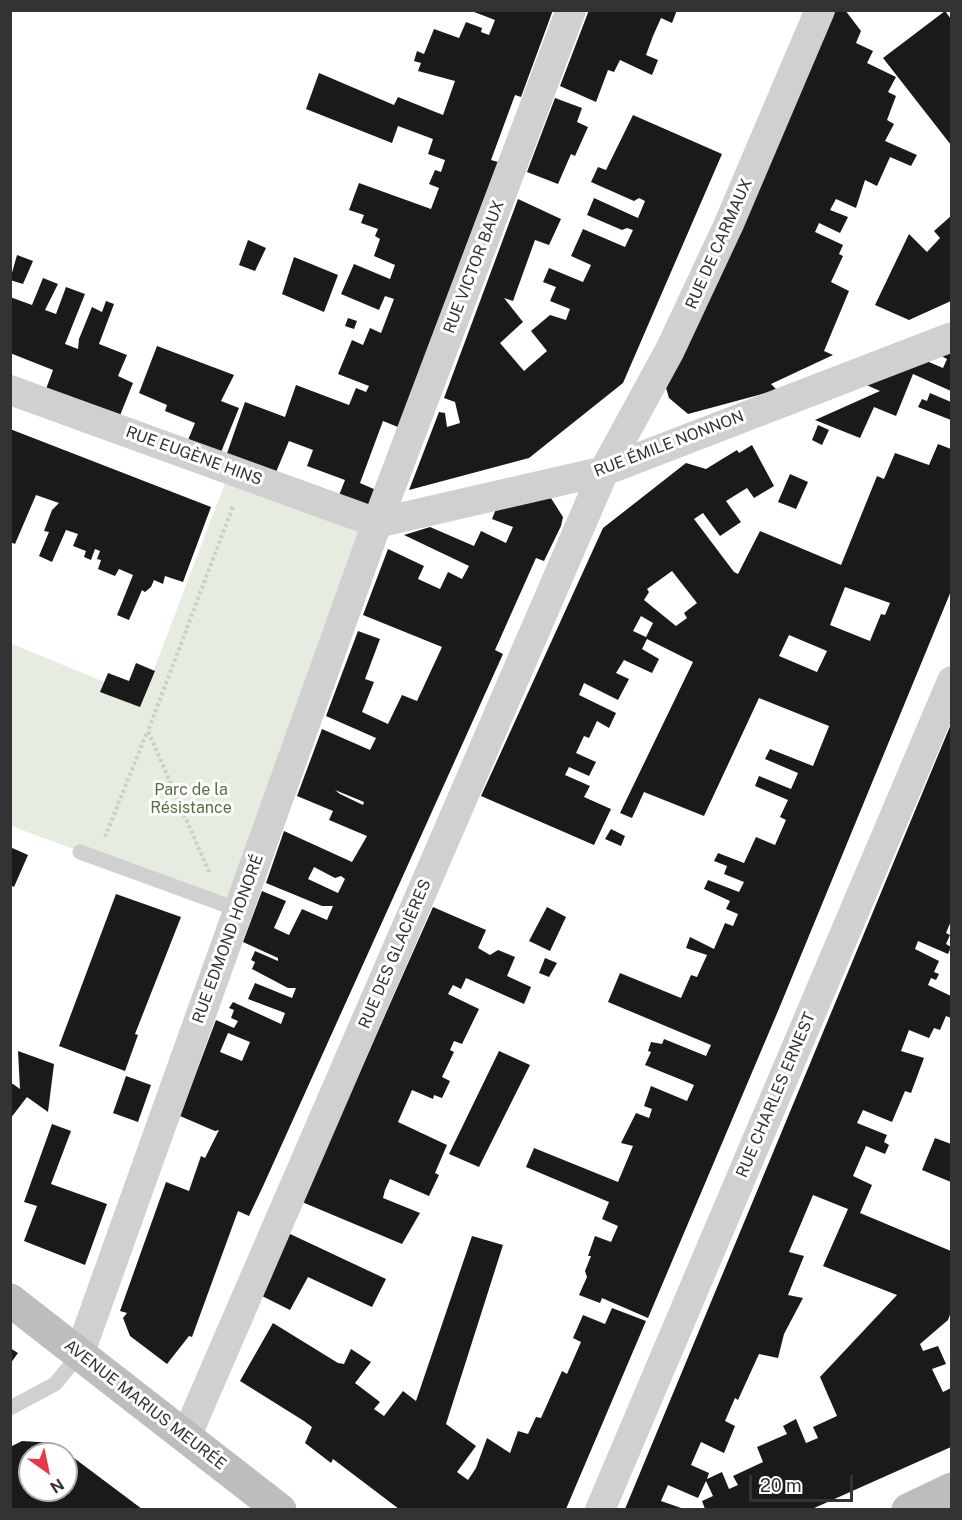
<!DOCTYPE html>
<meta charset="utf-8">
<style>
body{margin:0}
#map{position:relative;width:962px;height:1520px;overflow:hidden;background:#fff;font-family:"Public Sans",sans-serif}
canvas{display:block}
.frame{position:absolute;inset:0;border:12px solid #333;pointer-events:none}
.north{position:absolute;left:18px;top:1442px;width:60px;height:60px;box-sizing:border-box;background:#fff;border:2px solid #adadad;border-radius:50%;rotate:147deg;font-size:16px;font-weight:700;line-height:24px;text-align:center;color:#333}
.north::after{content:'';display:block;margin:auto;width:21px;height:27px;background:#e63946;clip-path:polygon(50% 0,100% 100%,50% 72%,0 100%)}
.scale{position:absolute;left:749px;top:1475px;width:104px;height:27px;box-sizing:border-box;border:3px solid #333;border-top:0;padding-left:8px;font-size:18px;line-height:21px;white-space:nowrap;color:#333;-webkit-text-stroke:4px #fff;paint-order:stroke}
</style>
<div id="map">
<canvas width="962" height="1520"></canvas>
<div class="frame"></div>
<div class="north">N</div>
<div class="scale">20 m</div>
</div>
<script>
const ctx = document.querySelector('canvas').getContext('2d');
ctx.lineJoin = 'round';
function fillPath(path, color) {
  ctx.fillStyle = color;
  ctx.fill(path, 'evenodd');
}
function toPath(rows) {
  const path = new Path2D();
  for (const r of rows) {
    path.moveTo(r[0], r[1]);
    for (let i = 2; i < r.length; i += 2) path.lineTo(r[i], r[i + 1]);
  }
  return path;
}
function strokePath(path, color, width, dash) {
  ctx.strokeStyle = color;
  ctx.lineWidth = width;
  ctx.lineCap = dash ? 'butt' : 'round';
  ctx.setLineDash(dash || []);
  ctx.stroke(path);
}
function label(font, color, halo, rows, align = 'center') {
  ctx.font = font + ' "Public Sans",sans-serif';
  ctx.lineWidth = 6;
  ctx.setLineDash([]);
  ctx.textBaseline = 'middle';
  ctx.strokeStyle = halo;
  ctx.fillStyle = color;
  for (const [text, x, y, turn = 0] of rows) {
    ctx.save();
    ctx.translate(x, y);
    ctx.rotate((+turn || 0) * Math.PI / 180);
    ctx.textAlign = isNaN(turn) ? turn : align;
    if (halo) ctx.strokeText(text, 0, 0);
    ctx.fillText(text, 0, 0);
    ctx.restore();
  }
}
const green = toPath([
 [230,470,377,523,239,910,11,826,10,643,143,698]
]);
const building = toPath([
 [469,10,553,10,521,97,515,95,491,160,498,162,398,427,383,421,360,483,376,490,368,509,338,498,345,480,307,466,313,450,289,441,274,477,225,459,245,402,285,417,296,385,349,405,356,388,366,392,369,386,338,374,352,340,363,345,370,328,381,333,394,299,385,296,379,310,341,294,354,264,390,279,395,265,374,256,380,239,375,236,378,229,361,223,364,215,349,210,359,183,431,209,439,188,429,184,435,170,441,172,445,160,428,154,433,139,398,126,392,143,306,109,319,73,394,105,398,97,443,115,455,81,418,71,421,63,414,61,417,51,424,54,434,29,459,38,466,22,482,28,481,32,489,35,495,20],
 [589,10,677,10,672,23,661,18,653,36,646,55,658,60,652,75,620,60,614,72,608,70,596,102,560,86],
 [833,10,845,10,861,31,856,43,873,51,867,63,896,77,888,92,896,96,887,120,894,124,885,141,917,155,911,166,890,157,877,186,865,180,856,208,836,199,830,210,848,217,840,233,819,223,815,232,843,245,839,254,843,256,831,282,849,291,824,351,833,355,771,384,777,390,688,414,669,398,666,388],
 [945,11,951,19,951,145,883,58],
 [555,98,582,108,577,122,588,127,575,156,571,154,558,184,527,172],
 [633,115,722,154,623,383,529,458,409,490,439,412,445,413,447,427,460,423,455,402,444,398,518,199,561,219,549,245,535,240,513,301,504,298,523,322,500,343,524,371,547,351,531,331,550,315,566,320,570,309,550,301,556,287,543,282,549,268,583,282,591,265,571,256,583,229,625,247,633,230,627,228,622,230,587,215,594,198,638,218,645,201,639,198,634,201,591,182,598,167,606,170],
 [951,216,951,301,909,320,875,305,909,234,927,252,940,238,934,231],
 [248,240,266,248,255,271,239,265],
 [17,255,33,261,23,284,10,280],
 [294,257,338,275,324,312,282,294],
 [43,278,58,284,45,310,56,314,66,287,85,294,65,344,78,349,79,339,92,307,102,312,106,301,114,304,99,344,127,355,118,376,133,383,119,418,46,389,53,370,10,353,10,297,32,305],
 [348,318,357,321,354,329,345,326],
 [157,346,234,375,221,401,239,408,219,457,186,445,195,423,165,411,167,405,139,393],
 [951,348,951,391,913,374,896,416,874,407,860,438,815,420,880,391,862,383,922,359,943,368,947,359,936,353],
 [930,393,951,402,951,420,918,407,922,399,927,401],
 [818,425,829,430,822,445,812,440],
 [10,429,211,507,183,582,165,576,163,584,154,580,151,587,145,592,142,590,129,620,117,615,133,575,119,569,115,576,98,569,101,560,97,559,100,551,95,549,91,560,84,557,86,551,73,546,78,534,66,530,52,562,39,556,49,532,44,531,52,510,59,503,36,495,15,544,10,542],
 [938,444,951,449,951,591,778,1011,648,1318,602,1298,600,1303,579,1295,587,1277,585,1271,591,1256,588,1256,595,1236,611,1242,618,1226,602,1219,609,1202,526,1167,534,1148,618,1182,633,1146,621,1143,636,1113,649,1118,652,1109,644,1106,651,1086,687,1101,694,1085,645,1065,651,1052,648,1051,651,1042,662,1044,664,1039,706,1056,711,1045,608,1002,620,973,681,998,691,975,697,977,707,955,686,948,690,937,714,949,725,923,733,926,738,914,726,909,730,901,704,889,708,880,739,892,744,882,724,874,727,866,714,861,718,853,744,863,756,837,775,845,786,820,780,817,788,800,755,786,759,776,791,789,795,780,798,773,765,759,770,749,813,766,829,726,759,698,704,816,644,792,632,818,620,813,693,662,647,639,642,649,659,659,652,673,624,660,616,673,629,679,618,700,584,683,579,695,616,713,609,728,597,721,589,738,584,736,576,753,596,762,589,776,569,767,565,775,590,786,584,797,611,809,594,845,481,796,603,528,649,492,686,463,706,469,737,450,739,453,752,445,774,486,754,498,747,488,726,501,741,522,720,536,703,513,694,519,734,572,738,574,760,531,841,565,877,476,884,479,895,453,929,465],
 [672,571,697,603,684,613,687,618,676,626,644,600,649,592,647,589],
 [845,587,890,603,885,615,881,614,870,641,830,625],
 [641,616,653,623,646,637,633,631],
 [789,635,827,651,817,672,779,656],
 [790,474,808,482,796,509,778,502],
 [549,495,563,517,561,526,544,561,536,558,495,650,503,654,264,1184,249,1216,238,1211,192,1337,189,1336,167,1364,130,1336,123,1318,127,1313,120,1311,166,1182,189,1191,201,1156,205,1158,219,1130,215,1131,180,1116,216,1020,234,1028,238,1021,231,1018,234,1010,229,1008,233,1002,281,1024,285,1013,248,999,255,983,292,998,296,988,288,988,252,969,255,962,251,960,255,951,278,961,278,958,243,942,262,891,286,901,274,928,289,935,302,909,327,920,333,906,322,906,266,883,284,831,352,862,367,836,329,820,333,811,297,796,322,729,370,750,376,738,326,716,358,631,380,639,365,679,374,682,362,712,388,724,402,695,417,701,442,647,363,615,388,549,424,566,418,579,440,589,448,572,462,579,469,566,404,535,430,527,474,546,481,531,506,543,513,527,492,519,496,509],
 [335,790,364,802,363,805,340,794],
 [314,867,335,878,341,876,345,879,338,893,308,879],
 [228,1033,250,1042,242,1061,220,1052],
 [136,663,155,671,140,707,100,692,108,673,129,681],
 [951,724,951,921,946,933,950,935,946,944,951,947,948,954,918,941,915,949,939,961,934,972,939,974,936,980,931,978,928,985,951,996,951,1018,946,1016,940,1030,934,1028,929,1038,909,1030,901,1051,924,1058,911,1093,905,1091,892,1122,863,1110,857,1123,887,1135,884,1142,889,1145,885,1154,866,1146,853,1176,872,1185,860,1213,951,1251,951,1312,948,1320,920,1344,923,1351,938,1346,946,1364,932,1369,943,1392,951,1388,951,1447,812,1509,705,1509,702,1501,713,1496,706,1481,698,1498,668,1485,661,1501,684,1509,625,1509],
 [813,1195,848,1209,823,1266,897,1295,820,1377,837,1416,813,1427,818,1438,806,1443,796,1419,783,1426,787,1434,757,1447,763,1462,733,1476,738,1485,729,1489,722,1472,707,1479,709,1473,691,1465,701,1442,724,1453,735,1426,725,1421,735,1398,738,1400,759,1354,778,1358,784,1334,803,1298,788,1295,804,1256,789,1252],
 [611,829,625,836,621,846,605,839],
 [10,847,28,855,14,887,10,885],
 [116,894,181,917,135,1034,138,1035,125,1071,59,1046],
 [433,907,486,930,478,948,490,955,498,950,515,957,507,976,531,987,524,1004,466,978,461,989,453,985,448,994,479,1009,462,1044,454,1041,450,1050,454,1052,442,1077,450,1081,442,1098,434,1095,433,1099,412,1090,398,1122,447,1145,435,1173,439,1175,429,1196,390,1179,385,1190,383,1198,420,1213,402,1244,302,1202],
 [547,907,566,917,550,951,529,941],
 [545,958,557,963,549,977,539,973],
 [18,1051,54,1064,48,1112,27,1097,10,1119,10,1082,20,1089],
 [499,1051,530,1065,479,1167,449,1154],
 [126,1076,151,1085,138,1122,113,1113],
 [52,1124,71,1131,51,1184,107,1204,85,1265,24,1241,37,1206,24,1202],
 [935,1138,951,1144,951,1182,922,1170],
 [288,1233,386,1279,372,1307,308,1277,290,1310,260,1295],
 [472,1236,503,1245,446,1424,476,1446,457,1472,468,1480,476,1468,487,1438,510,1453,518,1431,528,1434,536,1417,541,1418,562,1371,567,1374,581,1342,573,1338,583,1315,605,1324,612,1308,646,1321,566,1509,399,1509,333,1459,331,1463,305,1443,312,1427,304,1421,240,1381,273,1323,338,1363,344,1364,351,1349,371,1362,355,1383,380,1402,374,1409,384,1416,403,1391,416,1401],
 [10,1348,18,1353,10,1364],
 [22,1441,54,1443,142,1509,10,1509,10,1447],
 [30,1454,66,1454,66,1490,30,1490]
]);
const path = toPath([
 [105,837,147,732],
 [209,872,148,731,233,506]
]);
const lane = toPath([
 [80,852,239,910],
 [10,1408,55,1384,79,1355]
]);
const street = toPath([
 [10,390,377,523],
 [377,523,604,471,952,337],
 [79,1355,377,523,571,10],
 [186,1437,604,471,670,350,728,226,820,10],
 [600,1510,952,681]
]);
const secondary = toPath([
 [10,1300,280,1510],
 [908,1510,952,1489]
]);
const streetNames = [
 ["RUE DE CARMAUX",719,244,-66],
 ["RUE VICTOR BAUX",474,267,-69],
 ["RUE ÉMILE NONNON",669,444,-21],
 ["RUE EUGÈNE HINS",194,456,20],
 ["RUE EDMOND HONORÉ",228,939,-70],
 ["RUE DES GLACIÈRES",395,954,-67],
 ["RUE CHARLES ERNEST",776,1095,-67],
 ["AVENUE MARIUS MEURÉE",145,1405,38]
];
const parkNames = [
 ["Parc de la",191,790],
 ["Résistance",191,808]
];
fillPath(green, '#e6ecdf');
fillPath(building, '#1a1a1a');
strokePath(path, '#cdcdcd', 4, [3, 3]);
strokePath(lane, '#d0d0d0', 15);
strokePath(street, '#d0d0d0', 30);
strokePath(secondary, '#bdbdbd', 33);
label('16px', '#333', '#fff', streetNames);
label('16px', '#56703f', '#fff', parkNames);
</script>
